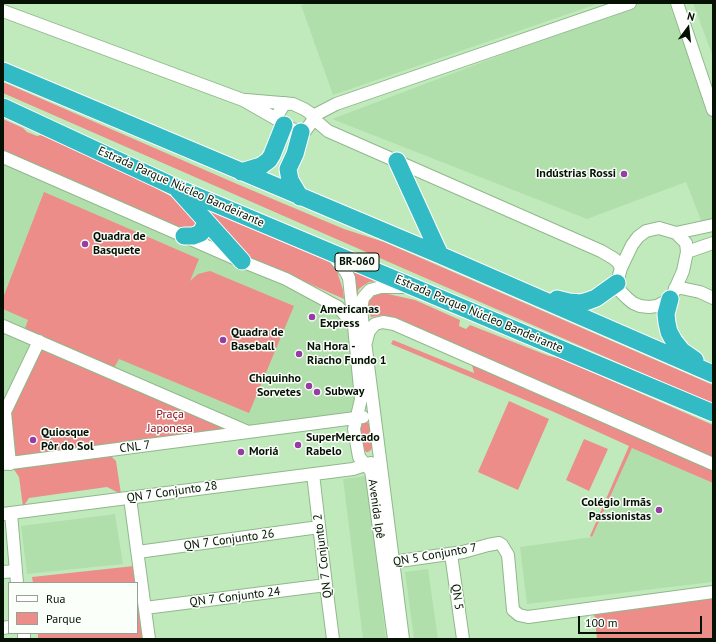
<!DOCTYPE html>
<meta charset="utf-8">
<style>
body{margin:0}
#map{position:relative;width:716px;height:642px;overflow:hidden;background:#c1eabc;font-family:"PT Sans",sans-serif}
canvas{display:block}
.frame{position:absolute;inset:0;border:4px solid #041103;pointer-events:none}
.legend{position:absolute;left:8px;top:582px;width:130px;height:52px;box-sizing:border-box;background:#fbfffa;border:1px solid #98a097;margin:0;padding:5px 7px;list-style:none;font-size:12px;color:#041103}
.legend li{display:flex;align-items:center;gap:8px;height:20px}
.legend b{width:20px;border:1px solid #98a097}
.north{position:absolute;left:668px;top:8px;width:40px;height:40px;-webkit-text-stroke:3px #fbfffa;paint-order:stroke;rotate:15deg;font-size:11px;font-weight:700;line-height:16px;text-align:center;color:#041103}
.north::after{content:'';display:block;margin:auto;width:14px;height:18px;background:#041103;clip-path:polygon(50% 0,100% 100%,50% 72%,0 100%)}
.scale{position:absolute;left:578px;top:616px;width:124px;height:18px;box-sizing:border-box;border:2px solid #041103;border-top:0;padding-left:5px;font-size:12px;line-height:14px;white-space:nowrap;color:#041103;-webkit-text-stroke:3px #fbfffa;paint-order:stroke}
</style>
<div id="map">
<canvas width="716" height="642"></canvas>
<div class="frame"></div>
<ul class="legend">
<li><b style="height:5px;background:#fff"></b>Rua</li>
<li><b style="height:11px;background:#ec8d8a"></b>Parque</li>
</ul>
<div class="north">N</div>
<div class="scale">100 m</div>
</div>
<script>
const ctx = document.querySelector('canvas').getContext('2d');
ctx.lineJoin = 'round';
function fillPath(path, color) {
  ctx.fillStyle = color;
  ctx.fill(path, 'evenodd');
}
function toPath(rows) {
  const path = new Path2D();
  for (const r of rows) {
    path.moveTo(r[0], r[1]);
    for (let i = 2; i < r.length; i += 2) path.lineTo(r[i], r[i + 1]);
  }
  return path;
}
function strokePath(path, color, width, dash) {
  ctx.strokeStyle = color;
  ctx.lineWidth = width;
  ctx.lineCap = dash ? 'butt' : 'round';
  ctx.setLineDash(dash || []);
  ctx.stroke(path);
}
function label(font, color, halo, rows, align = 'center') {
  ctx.font = font + ' "PT Sans",sans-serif';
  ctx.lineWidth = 3;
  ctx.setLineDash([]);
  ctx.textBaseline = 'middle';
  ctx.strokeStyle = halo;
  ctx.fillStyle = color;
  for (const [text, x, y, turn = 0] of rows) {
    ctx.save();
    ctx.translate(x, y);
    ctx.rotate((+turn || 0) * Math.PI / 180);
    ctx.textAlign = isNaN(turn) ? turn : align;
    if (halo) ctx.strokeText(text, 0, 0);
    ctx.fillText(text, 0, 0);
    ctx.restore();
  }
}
const built = toPath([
 [308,3,600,3,333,95,301,5],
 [639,3,669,3,713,118,713,230,706,233,686,182,587,219,332,119],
 [693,3,713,3,713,57],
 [3,153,180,232,350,318,357,418,3,462],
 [632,447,713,483,713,582,527,604,520,547,592,537],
 [366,476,386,639,363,639,343,479],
 [115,514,123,564,27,574,21,526],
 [428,569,438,639,414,639,405,572]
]);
const green = toPath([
 [3,82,237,184,344,229,384,242,713,385,713,404,3,93],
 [3,119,23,128,27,132,37,136,41,135,136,177,181,202,200,222,188,232,3,151],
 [44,192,199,259,190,281,198,274,210,271,294,306,249,413,119,359,114,368,24,331,28,320,3,309,3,298],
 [197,202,327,260,337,271,343,290,344,299,249,257],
 [348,266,377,281,369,282,364,285,359,289,355,298],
 [380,293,388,294,415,300,460,320,459,326,466,329,470,325,549,356,559,358,713,425,713,457,383,315,371,317,367,308,367,303,374,296],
 [393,340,474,373,472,365,713,469,713,483,632,448,592,537,590,536,629,446,554,412,391,344],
 [42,348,230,430,16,457,13,454,9,416],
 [509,401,549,419,518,490,478,472],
 [363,422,367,422,369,424,370,427,373,445,371,450,368,452,366,452,363,448,360,428],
 [584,439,608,449,589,491,566,480],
 [110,455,116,461,121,494,107,487,29,498,23,507,19,477,13,468],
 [134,566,136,583,33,583,32,577],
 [137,593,143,639,38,639,38,633,137,633],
 [713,596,713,639,597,639,594,613]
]);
const minor = toPath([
 [677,3,713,110],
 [3,11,243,100,278,120],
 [246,100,293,104,304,109,310,113,314,119,305,131,301,132,289,128,278,120,278,114,285,103],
 [313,116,336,104,630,3],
 [314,119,328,131,601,251,613,258,618,262,621,268],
 [3,157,234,258,286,279,338,307,354,325],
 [659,228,676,233,686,243,687,252,683,271,673,294,670,299,657,306,649,307,640,306,633,303,627,298,621,292,617,283,621,268,632,245,638,237,646,231,659,228],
 [676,233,713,225],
 [687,252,713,243],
 [331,254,346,272,349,278,354,326,361,399,354,429,359,457,371,471,372,477,394,639],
 [675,288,681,288,700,292,713,298],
 [3,326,248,432],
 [366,342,369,331,375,324,383,322,394,324,713,464],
 [3,464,363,417],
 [10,464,5,412,39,341],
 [313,474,326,585,333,639],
 [130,498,149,639],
 [11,513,17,583],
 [3,514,353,469,371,463],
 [138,552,319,527],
 [451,554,463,639],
 [385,563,463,552,488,545,499,543,502,545,508,555,513,610,519,615,528,617,713,592],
 [3,572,16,571],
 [145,608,326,585],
 [3,628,9,627],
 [24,633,24,639],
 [403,639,361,310,363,298,370,290,381,287,407,287]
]);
const highway = toPath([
 [3,71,440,255,713,374],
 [3,107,173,186,713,413],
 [397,161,440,255],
 [241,172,261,166,269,160,272,155,284,125],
 [178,190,242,261],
 [300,197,290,180,288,169,295,154,301,132],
 [184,236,193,236,201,233,206,222],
 [557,299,569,302,581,303,588,301,596,298,617,283],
 [670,299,666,314,667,323,669,332,674,341,682,351,695,360]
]);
const markers = [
 [624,174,4,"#973ba5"],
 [85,244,4,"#973ba5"],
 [312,317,4,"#973ba5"],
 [223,340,4,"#973ba5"],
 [299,354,4,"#973ba5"],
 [309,386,4,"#973ba5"],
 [317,392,4,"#973ba5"],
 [33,440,4,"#973ba5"],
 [298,445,4,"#973ba5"],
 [241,452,4,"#973ba5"],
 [659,510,4,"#973ba5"]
];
const shields = [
 [357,262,44]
];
const shieldNames = [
 ["BR-060",357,262]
];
const poiNames = [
 ["Indústrias Rossi",616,174,"right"],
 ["Quadra de",93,237],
 ["Basquete",93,251],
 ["Americanas",320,310],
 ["Express",320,324],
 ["Quadra de",231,333],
 ["Baseball",231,347],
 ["Na Hora -",307,347],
 ["Riacho Fundo 1",307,361],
 ["Chiquinho",301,379,"right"],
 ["Sorvetes",301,393,"right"],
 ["Subway",325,392],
 ["Quiosque",41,433],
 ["Pôr do Sol",41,447],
 ["SuperMercado",306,438],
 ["Rabelo",306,452],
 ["Moriá",249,452],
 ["Colégio Irmãs",651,503,"right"],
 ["Passionistas",651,517,"right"]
];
const streetNames = [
 ["Estrada Parque Núcleo Bandeirante",181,187,24],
 ["Estrada Parque Núcleo Bandeirante",479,314,23],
 ["CNL 7",135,447,-7],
 ["QN 7 Conjunto 28",172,492,-8],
 ["Avenida Ipê",376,509,82],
 ["QN 7 Conjunto 26",229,540,-8],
 ["QN 5 Conjunto 7",435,555,-10],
 ["QN 7 Conjunto 2",323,556,-97],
 ["QN 7 Conjunto 24",235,597,-7],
 ["QN 5",457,597,82]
];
const parkNames = [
 ["Praça",170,415],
 ["Japonesa",170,429]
];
fillPath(built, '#b1dfac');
fillPath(green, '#ec8d8a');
strokePath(minor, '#90b88c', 14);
strokePath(highway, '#fff', 19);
strokePath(minor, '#fff', 12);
strokePath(highway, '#32bbc5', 17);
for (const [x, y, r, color] of markers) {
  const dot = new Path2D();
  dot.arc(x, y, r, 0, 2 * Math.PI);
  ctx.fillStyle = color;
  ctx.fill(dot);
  strokePath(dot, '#fbfffa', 1.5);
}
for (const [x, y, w] of shields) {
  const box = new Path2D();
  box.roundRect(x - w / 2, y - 9, w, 18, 3);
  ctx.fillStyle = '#fbfffa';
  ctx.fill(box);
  strokePath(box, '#041103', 1);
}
label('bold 11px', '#041103', null, shieldNames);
label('bold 12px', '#041103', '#fbfffa', poiNames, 'left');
label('12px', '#041103', '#fbfffa', streetNames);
label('12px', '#870c1e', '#fbfffa', parkNames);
</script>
